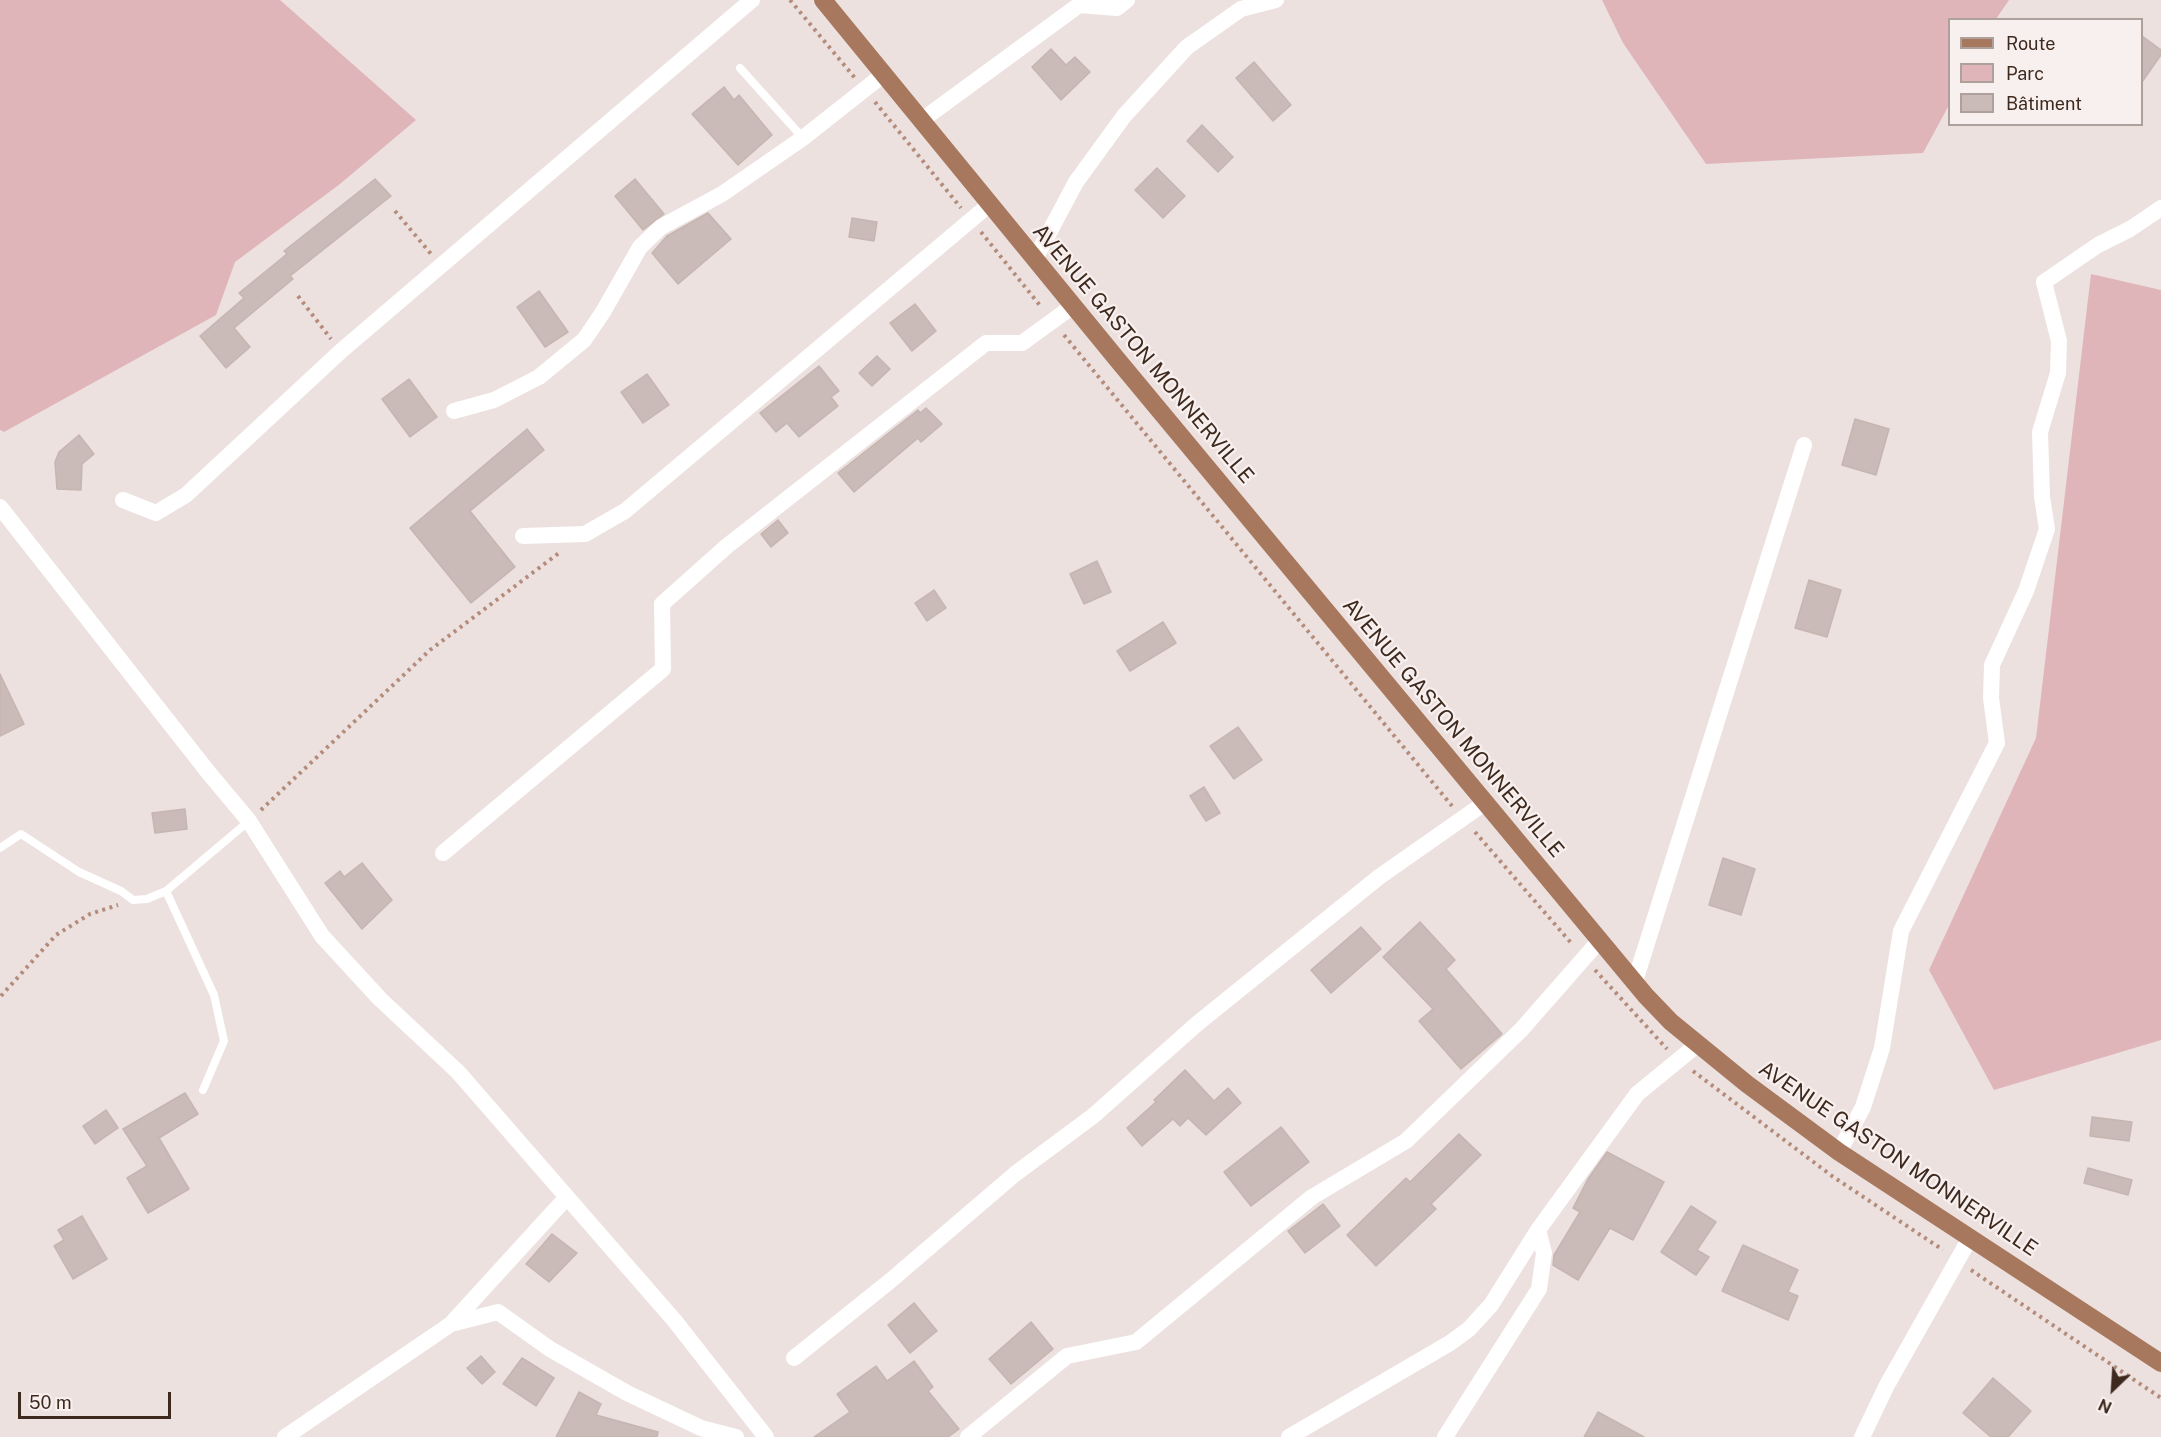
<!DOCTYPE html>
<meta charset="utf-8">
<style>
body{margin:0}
#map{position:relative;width:2161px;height:1437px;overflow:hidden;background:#ece1df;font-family:"Public Sans",sans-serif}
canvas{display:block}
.legend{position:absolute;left:1948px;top:18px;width:195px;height:108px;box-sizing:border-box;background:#f8f0ef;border:2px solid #aea09b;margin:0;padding:8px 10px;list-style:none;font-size:18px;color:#3e291e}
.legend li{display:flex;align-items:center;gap:12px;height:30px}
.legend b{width:30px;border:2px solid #aea09b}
.north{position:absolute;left:2083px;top:1359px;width:60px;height:60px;-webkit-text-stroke:4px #f8f0ef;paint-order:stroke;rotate:205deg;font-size:16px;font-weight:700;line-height:24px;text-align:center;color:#3e291e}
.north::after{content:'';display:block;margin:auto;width:21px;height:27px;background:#3e291e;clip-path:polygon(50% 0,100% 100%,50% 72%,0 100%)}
.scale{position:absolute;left:18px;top:1392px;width:153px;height:27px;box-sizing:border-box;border:3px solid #3e291e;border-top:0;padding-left:8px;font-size:18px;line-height:21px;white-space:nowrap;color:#3e291e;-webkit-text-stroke:4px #f8f0ef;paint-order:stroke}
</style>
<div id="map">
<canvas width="2161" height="1437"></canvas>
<ul class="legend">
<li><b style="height:8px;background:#a7785e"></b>Route</li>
<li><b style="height:16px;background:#e0b5b9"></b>Parc</li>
<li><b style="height:16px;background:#cabab8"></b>Bâtiment</li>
</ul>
<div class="north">N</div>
<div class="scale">50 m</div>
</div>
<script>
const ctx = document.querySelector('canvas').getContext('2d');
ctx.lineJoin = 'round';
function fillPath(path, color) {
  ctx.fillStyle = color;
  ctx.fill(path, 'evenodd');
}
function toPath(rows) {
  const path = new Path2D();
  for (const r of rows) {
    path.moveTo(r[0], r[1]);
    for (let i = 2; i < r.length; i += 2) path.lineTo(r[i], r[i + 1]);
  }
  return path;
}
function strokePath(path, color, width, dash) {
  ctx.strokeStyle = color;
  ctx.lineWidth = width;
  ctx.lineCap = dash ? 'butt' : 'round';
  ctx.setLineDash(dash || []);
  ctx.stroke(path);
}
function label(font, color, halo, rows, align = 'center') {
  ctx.font = font + ' "Public Sans",sans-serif';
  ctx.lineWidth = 4.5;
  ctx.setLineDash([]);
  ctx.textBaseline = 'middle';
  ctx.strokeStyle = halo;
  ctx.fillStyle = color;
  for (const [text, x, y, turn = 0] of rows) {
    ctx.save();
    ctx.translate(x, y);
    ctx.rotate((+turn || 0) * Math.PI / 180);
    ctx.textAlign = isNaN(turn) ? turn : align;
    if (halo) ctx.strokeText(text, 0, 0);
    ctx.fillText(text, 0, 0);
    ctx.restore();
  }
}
const green = toPath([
 [0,0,280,0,416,120,340,184,235,262,216,315,4,432,0,430],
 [1602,0,2009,0,1996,19,1950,20,1949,105,1923,153,1706,164,1623,43],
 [2091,274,2161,290,2161,1040,1994,1090,1929,970,2036,738]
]);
const building = toPath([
 [2142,36,2161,50,2161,55,2142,82,2142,36],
 [1051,49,1066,65,1075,57,1090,72,1061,100,1032,67,1051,49],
 [1254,62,1291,105,1273,121,1236,78,1254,62],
 [724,87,734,100,739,95,772,135,738,165,692,114,724,87],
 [1202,125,1233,157,1218,172,1187,141,1202,125],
 [1157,168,1185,196,1163,218,1135,190,1157,168],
 [375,179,391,196,290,276,293,279,234,328,250,347,226,368,200,336,244,298,239,293,287,254,284,251,375,179],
 [635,179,664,214,643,230,615,196,635,179],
 [708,213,731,239,678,284,652,253,667,236,708,213],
 [852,218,877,222,874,241,849,237,852,218],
 [539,291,568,332,545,347,517,307,539,291],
 [915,304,936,331,912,351,890,323,915,304],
 [877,356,890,369,872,386,859,373,877,356],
 [819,366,839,391,831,397,838,406,799,437,787,423,776,432,760,413,819,366],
 [647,374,669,405,643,423,621,392,647,374],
 [409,379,437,417,410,437,382,399,409,379],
 [926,408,942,424,921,442,918,438,854,492,838,473,918,410,920,413,926,408],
 [1855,419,1889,429,1876,475,1842,465,1855,419],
 [527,429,544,450,470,511,515,567,471,603,410,528,527,429],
 [79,435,94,454,82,464,81,490,57,489,55,462,59,452,79,435],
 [778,520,788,533,771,547,761,534,778,520],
 [1097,561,1111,592,1084,604,1070,574,1097,561],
 [1809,580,1841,590,1827,637,1795,628,1809,580],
 [934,590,946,608,927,621,915,603,934,590],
 [1163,622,1176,643,1130,671,1117,651,1163,622],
 [0,674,24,724,0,736,0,674],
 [1238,727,1262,760,1234,779,1210,746,1238,727],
 [1204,787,1220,813,1206,821,1190,796,1204,787],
 [185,809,187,829,155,833,152,813,185,809],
 [1723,858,1755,869,1741,915,1709,905,1723,858],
 [362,863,392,900,362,929,325,883,340,871,344,877,362,863],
 [1420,922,1455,960,1446,969,1502,1034,1461,1069,1419,1021,1433,1009,1383,957,1420,922],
 [1361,927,1381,949,1331,993,1311,970,1361,927],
 [1185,1070,1214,1101,1228,1088,1241,1103,1206,1135,1188,1118,1180,1126,1173,1119,1142,1146,1127,1128,1156,1102,1154,1100,1185,1070],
 [185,1093,198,1114,159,1138,189,1189,148,1213,127,1178,147,1166,123,1129,185,1093],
 [106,1110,118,1128,95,1144,83,1126,106,1110],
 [2092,1117,2132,1122,2129,1141,2090,1136,2092,1117],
 [1281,1127,1309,1162,1251,1206,1224,1172,1281,1127],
 [1459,1134,1481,1155,1431,1204,1436,1209,1376,1266,1347,1235,1406,1178,1410,1182,1459,1134],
 [1607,1152,1664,1182,1633,1240,1610,1228,1578,1280,1553,1265,1554,1255,1580,1212,1573,1208,1588,1179,1607,1152],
 [2088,1168,2132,1180,2128,1195,2084,1183,2088,1168],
 [1323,1204,1340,1226,1305,1253,1288,1231,1323,1204],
 [1691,1206,1716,1222,1697,1250,1709,1257,1696,1275,1661,1252,1691,1206],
 [82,1216,107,1259,73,1279,54,1246,64,1240,58,1230,82,1216],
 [552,1234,577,1253,549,1282,526,1264,552,1234],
 [1743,1245,1798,1270,1788,1292,1798,1296,1788,1320,1722,1291,1743,1245],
 [914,1303,937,1331,910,1353,888,1325,914,1303],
 [1031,1322,1053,1349,1011,1384,989,1359,1031,1322],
 [481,1356,495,1372,482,1384,467,1368,481,1356],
 [522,1358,554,1378,536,1406,503,1384,522,1358],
 [914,1361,933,1387,928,1391,959,1429,948,1437,814,1437,850,1412,837,1394,876,1366,887,1381,914,1361],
 [1993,1378,2031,1411,2008,1437,1991,1437,1963,1413,1993,1378],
 [579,1392,601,1404,596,1415,658,1432,657,1437,556,1437,579,1392],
 [1598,1412,1644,1437,1584,1437,1598,1412]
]);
const path = toPath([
 [790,0,855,78],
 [875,102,961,208],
 [395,211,431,254],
 [981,232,1042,308],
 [298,296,331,339],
 [1064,335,1452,806],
 [261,810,430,650,559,553],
 [1475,832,1572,944],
 [1595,970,1667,1049],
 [1,996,56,935,90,914,118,905],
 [1693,1071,1832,1176,1943,1250],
 [1971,1270,2161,1398]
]);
const lane = toPath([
 [740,68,803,138],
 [0,848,21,834,79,872,121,891,133,900,147,899,166,891,249,821],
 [166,891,214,995,224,1041,203,1090]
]);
const street = toPath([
 [922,120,1079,5,1117,8,1127,0],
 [1035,259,1076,182,1124,116,1187,47,1241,9,1276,0],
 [454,411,494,400,539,377,584,340,603,312,640,247,661,227,722,194,803,138,884,74],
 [123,500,156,513,186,495,341,351,752,0],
 [0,507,208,772,249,821,322,936,380,999,458,1072,674,1320,766,1437],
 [523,536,585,534,625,511,990,204],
 [443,853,663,669,662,604,727,546,986,343,1022,343,1073,306],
 [1635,981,1804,445],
 [1839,1152,1863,1107,1882,1048,1901,931,1997,743,1991,698,1992,665,2026,591,2047,529,2042,497,2040,432,2058,373,2059,341,2044,282,2098,245,2130,229,2161,208],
 [451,1324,498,1312,550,1349,627,1393,701,1428,736,1437],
 [794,1358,890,1281,1015,1174,1093,1116,1198,1023,1379,877,1486,802],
 [285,1437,451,1324,567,1197],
 [968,1437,1067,1356,1136,1342,1312,1197,1406,1141,1521,1030,1600,940],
 [1289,1437,1450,1343,1469,1329,1491,1305,1538,1230,1637,1094,1698,1044],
 [1445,1437,1539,1289,1544,1253,1538,1230],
 [1862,1437,1887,1385,1970,1238]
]);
const primary = toPath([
 [823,0,1116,358,1646,996,1671,1022,1747,1084,1839,1152,2161,1363]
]);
const streetNames = [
 ["AVENUE GASTON MONNERVILLE",1143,354,50],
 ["AVENUE GASTON MONNERVILLE",1453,728,50],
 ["AVENUE GASTON MONNERVILLE",1898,1159,34]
];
fillPath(green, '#e0b5b9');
fillPath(building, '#cabab8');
strokePath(building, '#c6b5b0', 1.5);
strokePath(path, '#b48c7b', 4, [3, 4.5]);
strokePath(lane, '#fff', 8);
strokePath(street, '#fff', 16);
strokePath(primary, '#a7785e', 18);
label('21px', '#3e291e', '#f8f0ef', streetNames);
</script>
